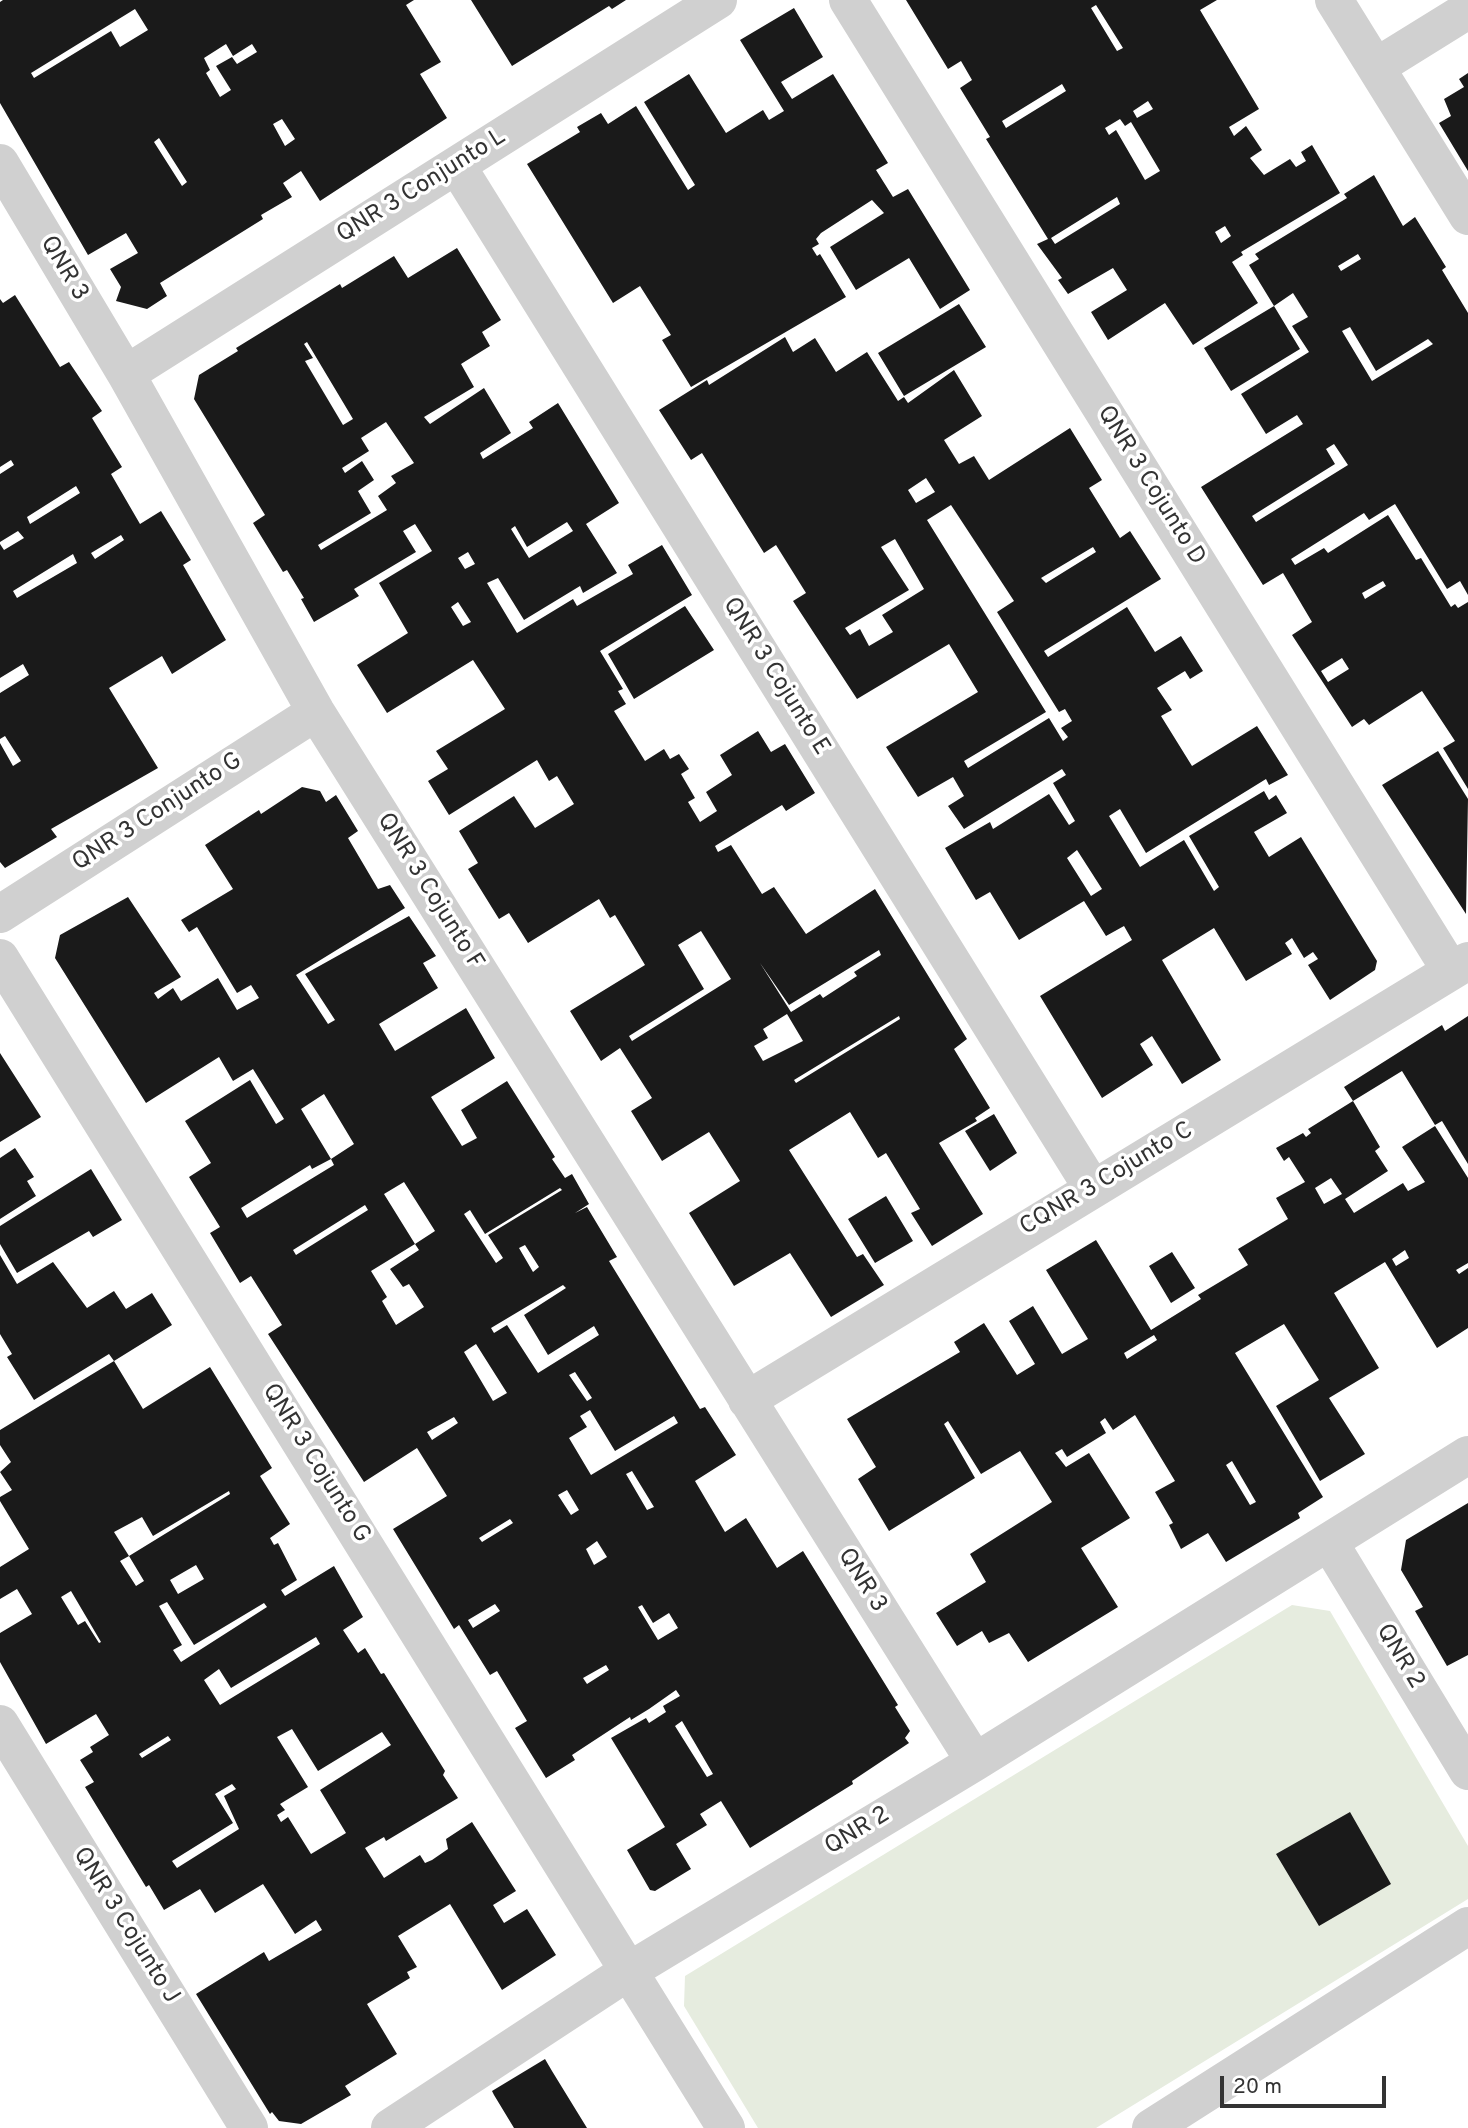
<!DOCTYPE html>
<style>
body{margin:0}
#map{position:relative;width:1468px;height:2128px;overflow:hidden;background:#fff;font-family:Overpass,sans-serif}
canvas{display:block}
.scale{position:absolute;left:1220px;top:2076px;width:166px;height:32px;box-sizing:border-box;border:4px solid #333;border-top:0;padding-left:9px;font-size:21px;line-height:24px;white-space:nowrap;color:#333;-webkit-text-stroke:5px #fff;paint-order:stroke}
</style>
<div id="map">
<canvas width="1468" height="2128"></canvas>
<div class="scale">20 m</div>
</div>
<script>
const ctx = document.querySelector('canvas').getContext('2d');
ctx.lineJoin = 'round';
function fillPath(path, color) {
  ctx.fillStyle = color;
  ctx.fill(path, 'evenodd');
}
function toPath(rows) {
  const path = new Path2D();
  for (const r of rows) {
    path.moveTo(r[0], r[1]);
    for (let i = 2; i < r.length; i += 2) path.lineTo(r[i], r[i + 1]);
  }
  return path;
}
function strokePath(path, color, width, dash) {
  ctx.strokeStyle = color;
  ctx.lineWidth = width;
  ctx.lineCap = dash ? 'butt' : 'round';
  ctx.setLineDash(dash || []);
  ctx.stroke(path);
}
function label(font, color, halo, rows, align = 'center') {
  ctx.font = font + ' Overpass,sans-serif';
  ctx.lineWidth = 7;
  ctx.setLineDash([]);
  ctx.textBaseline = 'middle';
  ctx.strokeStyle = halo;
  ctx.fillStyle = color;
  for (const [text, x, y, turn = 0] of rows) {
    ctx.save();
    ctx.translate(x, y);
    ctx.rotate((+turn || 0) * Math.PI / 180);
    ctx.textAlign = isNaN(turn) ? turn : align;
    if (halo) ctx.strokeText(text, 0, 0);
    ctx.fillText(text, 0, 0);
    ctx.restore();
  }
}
const green = toPath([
 [1292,1605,1330,1611,1468,1846,1468,1899,1096,2128,758,2128,684,2006,685,1976]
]);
const building = toPath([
 [3,0,414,0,406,5,441,62,420,74,447,118,320,201,301,171,283,183,292,197,261,215,263,219,160,283,167,296,147,309,116,301,121,287,110,269,138,253,126,233,88,255,0,103,0,2],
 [135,9,148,30,120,47,111,31,34,78,31,73],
 [226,44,233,56,252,44,257,52,237,64,232,57,216,66,231,90,220,97,206,73,210,70,204,58],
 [282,119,295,139,285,146,273,124],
 [159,138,187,182,182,186,154,142],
 [471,0,626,0,612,9,609,6,512,66],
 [906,0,1217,0,1200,10,1259,109,1229,127,1234,136,1246,126,1262,150,1250,158,1264,175,1290,159,1296,167,1306,161,1301,152,1312,145,1340,193,1241,252,1243,255,1232,262,1258,303,1193,345,1165,303,1108,340,1091,312,1127,290,1113,268,1068,294,1058,280,1062,278,1037,244,1048,239,986,139,990,137,960,88,972,80,961,61,948,69],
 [1096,5,1123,48,1117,51,1091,8],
 [1062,84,1066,91,1006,128,1002,121],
 [1148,101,1153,109,1137,118,1133,111],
 [1120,119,1125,126,1131,122,1160,171,1145,180,1116,130,1109,135,1105,128],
 [1117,197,1120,204,1055,244,1051,238],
 [1225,226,1231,236,1221,243,1215,232],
 [794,8,823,57,781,82,792,99,833,74,888,163,876,170,893,197,908,189,970,290,940,309,909,258,856,290,830,247,884,213,872,200,821,233,816,239,819,244,812,248,817,256,820,254,846,297,691,387,662,340,671,335,640,286,613,303,527,164,580,132,577,127,601,113,608,124,636,106,688,190,695,185,644,102,689,74,726,133,763,110,769,120,784,111,740,40],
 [1468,73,1468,171,1439,123,1451,116,1444,99,1464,87,1459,79],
 [1374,175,1403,226,1415,217,1446,267,1442,270,1468,313,1468,595,1460,581,1447,589,1395,504,1369,520,1364,513,1291,559,1295,565,1324,548,1328,553,1388,515,1416,560,1421,558,1451,607,1455,604,1458,608,1468,602,1468,789,1443,748,1455,741,1422,691,1369,725,1364,719,1352,727,1292,635,1312,622,1283,573,1263,585,1201,487,1303,424,1297,415,1266,434,1241,394,1309,352,1292,326,1308,317,1293,293,1274,306,1249,265,1259,259,1255,254,1347,198,1344,194],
 [1358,254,1361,259,1341,271,1338,266],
 [1350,327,1376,371,1428,339,1433,344,1372,381,1342,331],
 [1334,444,1348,465,1256,522,1252,516,1335,464,1326,449],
 [1383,581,1386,586,1365,599,1362,593],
 [1342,658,1349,669,1328,682,1321,671],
 [457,248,501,320,482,332,490,346,461,364,474,387,424,417,430,424,484,388,511,433,480,453,483,459,533,428,529,422,558,403,619,503,586,524,617,573,583,593,580,586,524,620,498,578,487,583,517,633,573,599,577,606,633,574,628,565,662,545,692,595,600,651,623,689,618,691,626,704,614,711,645,761,664,749,670,759,679,754,689,769,681,774,695,798,688,802,700,822,717,811,706,792,732,775,720,755,758,731,771,752,785,744,815,793,786,811,782,805,715,846,718,852,731,845,762,894,774,887,806,934,875,889,967,1039,954,1049,990,1108,975,1118,977,1121,939,1143,983,1214,932,1246,911,1213,920,1209,886,1153,878,1158,850,1112,789,1150,857,1257,863,1254,884,1285,831,1317,790,1253,734,1286,689,1213,740,1181,709,1132,662,1161,631,1111,652,1098,620,1048,601,1061,570,1011,645,965,615,915,610,918,599,899,528,943,509,913,499,919,468,869,478,863,459,831,514,796,535,828,574,804,557,776,549,781,537,760,449,815,428,781,448,769,436,751,505,709,473,660,387,713,357,665,408,633,379,583,432,551,415,524,403,531,416,552,354,589,359,596,314,622,301,599,304,598,287,570,283,572,253,523,265,515,194,399,199,375,238,351,236,348,340,284,342,288,394,256,408,278],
 [307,342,353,419,343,425,305,361,313,358,304,344],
 [386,422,414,463,391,476,396,483,378,496,387,510,321,550,318,545,371,513,358,491,374,480,362,461,345,473,342,468,369,451,361,438],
 [567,522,573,531,529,558,511,529,515,526,527,547],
 [468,552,475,564,465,569,458,558],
 [458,602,471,622,463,626,451,607],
 [701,931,731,979,632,1041,629,1036,704,989,678,945],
 [879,950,881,955,854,972,857,976,823,998,820,994,791,1012,760,963,789,1005],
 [787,1014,803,1041,763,1061,754,1046,768,1038,763,1029],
 [899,1016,900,1019,796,1083,794,1080],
 [15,295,60,367,69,362,102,411,92,418,122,467,111,474,140,524,161,511,191,560,183,565,226,640,172,674,162,656,109,688,158,768,51,829,57,837,5,868,0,862,0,743,13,766,21,761,5,736,0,739,0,693,29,675,23,664,0,678,0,544,4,550,24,538,18,531,0,542,0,474,14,465,11,460,0,467,0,299,3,303],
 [76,486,80,493,30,524,27,517],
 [121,535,124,540,95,559,91,553],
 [73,554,77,563,17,598,13,591],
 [959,304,986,347,904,396,878,353],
 [1274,306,1300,349,1231,391,1204,348],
 [785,337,793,352,815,338,836,372,867,352,898,401,904,397,908,403,954,370,982,416,944,440,959,464,974,456,989,480,1070,428,1102,480,1089,488,1120,538,1130,531,1161,579,1044,651,1048,657,1127,607,1155,652,1181,636,1203,671,1190,679,1185,671,1157,688,1172,710,1161,716,1192,766,1257,726,1288,775,1269,785,1266,779,1146,853,1120,809,1109,816,1140,867,1184,840,1214,891,1219,887,1189,836,1264,791,1269,800,1276,795,1287,813,1254,832,1269,857,1301,837,1377,961,1375,970,1330,1000,1308,965,1318,959,1313,952,1304,958,1292,938,1285,943,1292,954,1246,981,1214,928,1162,960,1221,1060,1182,1084,1152,1036,1140,1044,1153,1065,1102,1098,1040,996,1132,940,1124,926,1106,936,1084,901,1019,940,990,892,976,900,945,848,990,822,993,829,1049,794,1069,825,1075,821,1053,783,1066,775,1062,769,964,829,948,806,964,796,953,777,918,797,886,747,978,692,949,644,857,699,793,601,806,593,776,545,764,553,702,453,691,460,659,410,707,380,709,385],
 [926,478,935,492,916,503,908,490],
 [951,505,1014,601,997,612,1059,712,1065,709,1072,721,1061,728,1068,737,1063,741,1049,718,968,768,964,761,1046,712,927,520],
 [895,539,924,589,882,615,893,632,869,646,860,629,850,635,845,628,909,590,881,547],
 [1093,547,1096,552,1046,583,1041,578],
 [1077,850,1102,889,1091,896,1067,858],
 [685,606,714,650,634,699,608,654],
 [1438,751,1468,799,1466,914,1382,785],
 [302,787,320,791,326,802,336,795,358,831,348,838,378,889,390,885,405,908,296,975,328,1024,335,1020,305,974,409,916,436,956,423,963,438,988,379,1024,395,1051,466,1008,495,1058,431,1097,462,1146,477,1138,461,1110,507,1081,555,1157,552,1159,565,1178,572,1174,589,1204,575,1213,587,1207,617,1257,609,1261,700,1409,705,1407,736,1455,695,1481,725,1532,746,1518,777,1568,803,1551,898,1705,895,1707,910,1731,905,1738,909,1743,852,1781,853,1784,750,1848,721,1801,700,1814,707,1825,676,1844,691,1869,655,1891,650,1890,627,1850,665,1827,611,1738,646,1718,649,1723,666,1712,663,1706,680,1696,676,1690,649,1709,631,1720,630,1717,572,1755,575,1760,546,1778,515,1728,527,1721,497,1671,490,1675,459,1625,454,1629,393,1529,447,1496,417,1448,364,1482,268,1334,282,1325,251,1276,240,1283,210,1233,220,1227,189,1177,211,1163,185,1121,250,1080,276,1124,284,1119,253,1069,233,1081,219,1057,146,1103,55,958,60,935,128,897,181,977,154,993,158,999,173,988,181,1001,218,978,237,1010,259,998,251,985,237,993,197,927,189,932,181,920,233,889,205,845,259,810,261,814],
 [324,1094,354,1144,331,1159,334,1165,247,1218,241,1208,310,1165,312,1169,331,1159,301,1109],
 [404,1182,435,1231,415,1244,419,1250,390,1269,403,1287,409,1284,424,1307,396,1325,382,1301,387,1297,371,1271,415,1244,384,1194],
 [560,1188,562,1190,488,1235,503,1258,496,1263,464,1214,470,1210,485,1234],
 [365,1205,368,1210,296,1255,293,1250],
 [525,1245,539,1267,533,1272,519,1248],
 [563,1285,566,1288,524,1315,548,1355,594,1326,599,1335,538,1373,507,1325,494,1333,491,1328],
 [476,1344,507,1393,493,1401,464,1352],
 [575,1372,592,1398,587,1401,569,1375],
 [590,1410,615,1451,674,1416,678,1423,591,1475,569,1438,587,1427,580,1416],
 [454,1417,458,1423,432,1440,427,1432],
 [632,1471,654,1507,647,1510,626,1474],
 [567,1490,579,1510,571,1515,558,1495],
 [510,1519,513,1523,482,1542,479,1538],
 [597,1541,607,1557,594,1565,586,1549],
 [495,1604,500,1611,473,1628,468,1620],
 [642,1605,653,1623,669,1613,678,1628,658,1640,638,1607],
 [606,1665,609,1670,587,1684,583,1678],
 [682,1721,713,1774,707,1777,675,1726],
 [1468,1016,1468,1164,1442,1121,1435,1125,1402,1071,1353,1101,1344,1087,1442,1025,1445,1031],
 [0,1053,41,1117,0,1142],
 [1353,1101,1380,1147,1375,1151,1388,1171,1345,1199,1354,1213,1403,1183,1408,1191,1425,1182,1402,1147,1435,1126,1468,1178,1468,1263,1456,1270,1459,1274,1468,1268,1468,1328,1437,1348,1385,1262,1334,1293,1379,1368,1329,1398,1365,1454,1320,1481,1276,1406,1319,1380,1284,1324,1235,1353,1323,1497,1298,1513,1300,1518,1226,1562,1208,1533,1181,1549,1169,1525,1173,1523,1155,1492,1175,1481,1135,1415,1113,1430,1105,1418,1100,1422,1106,1433,1067,1457,1062,1449,1055,1453,1066,1467,1089,1453,1130,1518,1081,1548,1118,1607,1028,1662,1009,1633,989,1643,982,1631,957,1646,936,1613,986,1582,970,1554,1052,1502,1020,1451,981,1474,948,1421,944,1424,975,1478,889,1531,858,1479,876,1467,847,1419,960,1352,954,1342,984,1323,1017,1375,1035,1364,1009,1321,1033,1306,1062,1354,1088,1339,1046,1270,1096,1240,1151,1330,1201,1299,1198,1295,1248,1265,1238,1249,1288,1219,1276,1198,1305,1182,1289,1157,1284,1161,1276,1148,1303,1133,1306,1137,1311,1133,1308,1129],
 [1331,1178,1342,1194,1324,1204,1315,1188],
 [1405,1250,1409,1258,1396,1266,1392,1259],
 [1154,1335,1157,1340,1127,1359,1124,1353],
 [1232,1461,1256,1502,1250,1505,1226,1465],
 [994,1114,1017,1153,990,1171,965,1131],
 [15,1148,34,1177,27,1181,36,1196,0,1219,0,1158],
 [91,1169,122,1220,93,1237,89,1231,17,1273,0,1244,0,1226],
 [886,1196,913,1241,875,1263,848,1219],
 [1172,1252,1195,1288,1171,1303,1149,1266],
 [0,1255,17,1284,53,1262,87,1308,114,1291,126,1309,152,1293,172,1325,114,1361,109,1354,34,1400,7,1357,12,1354,0,1334],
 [114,1361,143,1409,210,1367,272,1468,260,1476,290,1524,270,1538,274,1545,278,1543,297,1580,281,1590,285,1596,334,1566,363,1617,343,1630,358,1653,365,1648,381,1674,384,1673,445,1771,443,1775,458,1798,386,1841,384,1837,365,1848,384,1878,420,1855,425,1863,432,1860,448,1849,446,1839,472,1822,516,1891,493,1905,504,1923,527,1909,556,1955,502,1990,450,1904,398,1936,417,1967,407,1972,410,1978,367,2004,397,2054,345,2086,351,2095,301,2124,279,2121,272,2112,270,2114,196,1994,264,1952,269,1961,322,1930,316,1920,295,1934,263,1884,215,1913,200,1889,164,1910,149,1885,146,1887,85,1787,94,1782,80,1760,93,1752,90,1747,109,1735,96,1714,46,1744,0,1662,0,1633,32,1614,17,1589,0,1599,0,1567,29,1549,0,1501,0,1497,12,1490,0,1472,11,1462,0,1445,0,1430],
 [229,1491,230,1494,129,1556,144,1581,136,1586,120,1561,129,1556,114,1532,142,1517,153,1536],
 [196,1565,204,1579,178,1594,170,1580],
 [71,1591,101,1642,99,1643,85,1621,78,1625,61,1597],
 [167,1602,194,1645,264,1603,267,1607,181,1662,173,1650,182,1645,159,1606],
 [316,1637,320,1644,220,1705,204,1680,219,1669,231,1688],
 [292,1729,318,1771,382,1732,391,1745,320,1790,346,1833,311,1854,288,1817,281,1822,277,1815,285,1810,280,1804,308,1787,277,1737],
 [168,1736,171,1740,142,1758,139,1754],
 [232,1784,236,1789,224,1796,239,1829,177,1868,172,1861,233,1823,215,1794],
 [1468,1503,1468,1655,1447,1666,1415,1611,1423,1607,1401,1570,1406,1540],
 [1350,1812,1391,1884,1319,1926,1276,1854],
 [545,2059,552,2071,587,2128,514,2128,494,2095,492,2091]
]);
const minor = toPath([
 [848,0,1451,971],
 [1334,0,1468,216],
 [1376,67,1468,10],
 [0,163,126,374,316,712,975,1762],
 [457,166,1093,1189],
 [126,374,718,0],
 [0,914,316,712],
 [0,958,726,2128],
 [747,1400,1468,961],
 [1329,1542,1468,1771],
 [0,1724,249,2128],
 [390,2128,629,1971,975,1762,1468,1455],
 [1151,2128,1468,1926]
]);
const streetNames = [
 ["QNR 3 Conjunto L",422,187,-32],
 ["QNR 3",63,269,59],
 ["QNR 3 Cojunto D",1150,486,58],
 ["QNR 3 Cojunto E",775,677,58],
 ["QNR 3 Conjunto G",158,813,-33],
 ["QNR 3 Cojunto F",429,892,58],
 ["CQNR 3 Cojunto C",1107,1180,-31],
 ["QNR 3 Cojunto G",315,1464,58],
 ["QNR 3",861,1581,58],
 ["QNR 2",1399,1657,59],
 ["QNR 2",858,1832,-31],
 ["QNR 3 Cojunto J",125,1926,58]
];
fillPath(green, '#e6ecdf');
fillPath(building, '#1a1a1a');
strokePath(minor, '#d0d0d0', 38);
label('24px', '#333', '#fff', streetNames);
</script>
